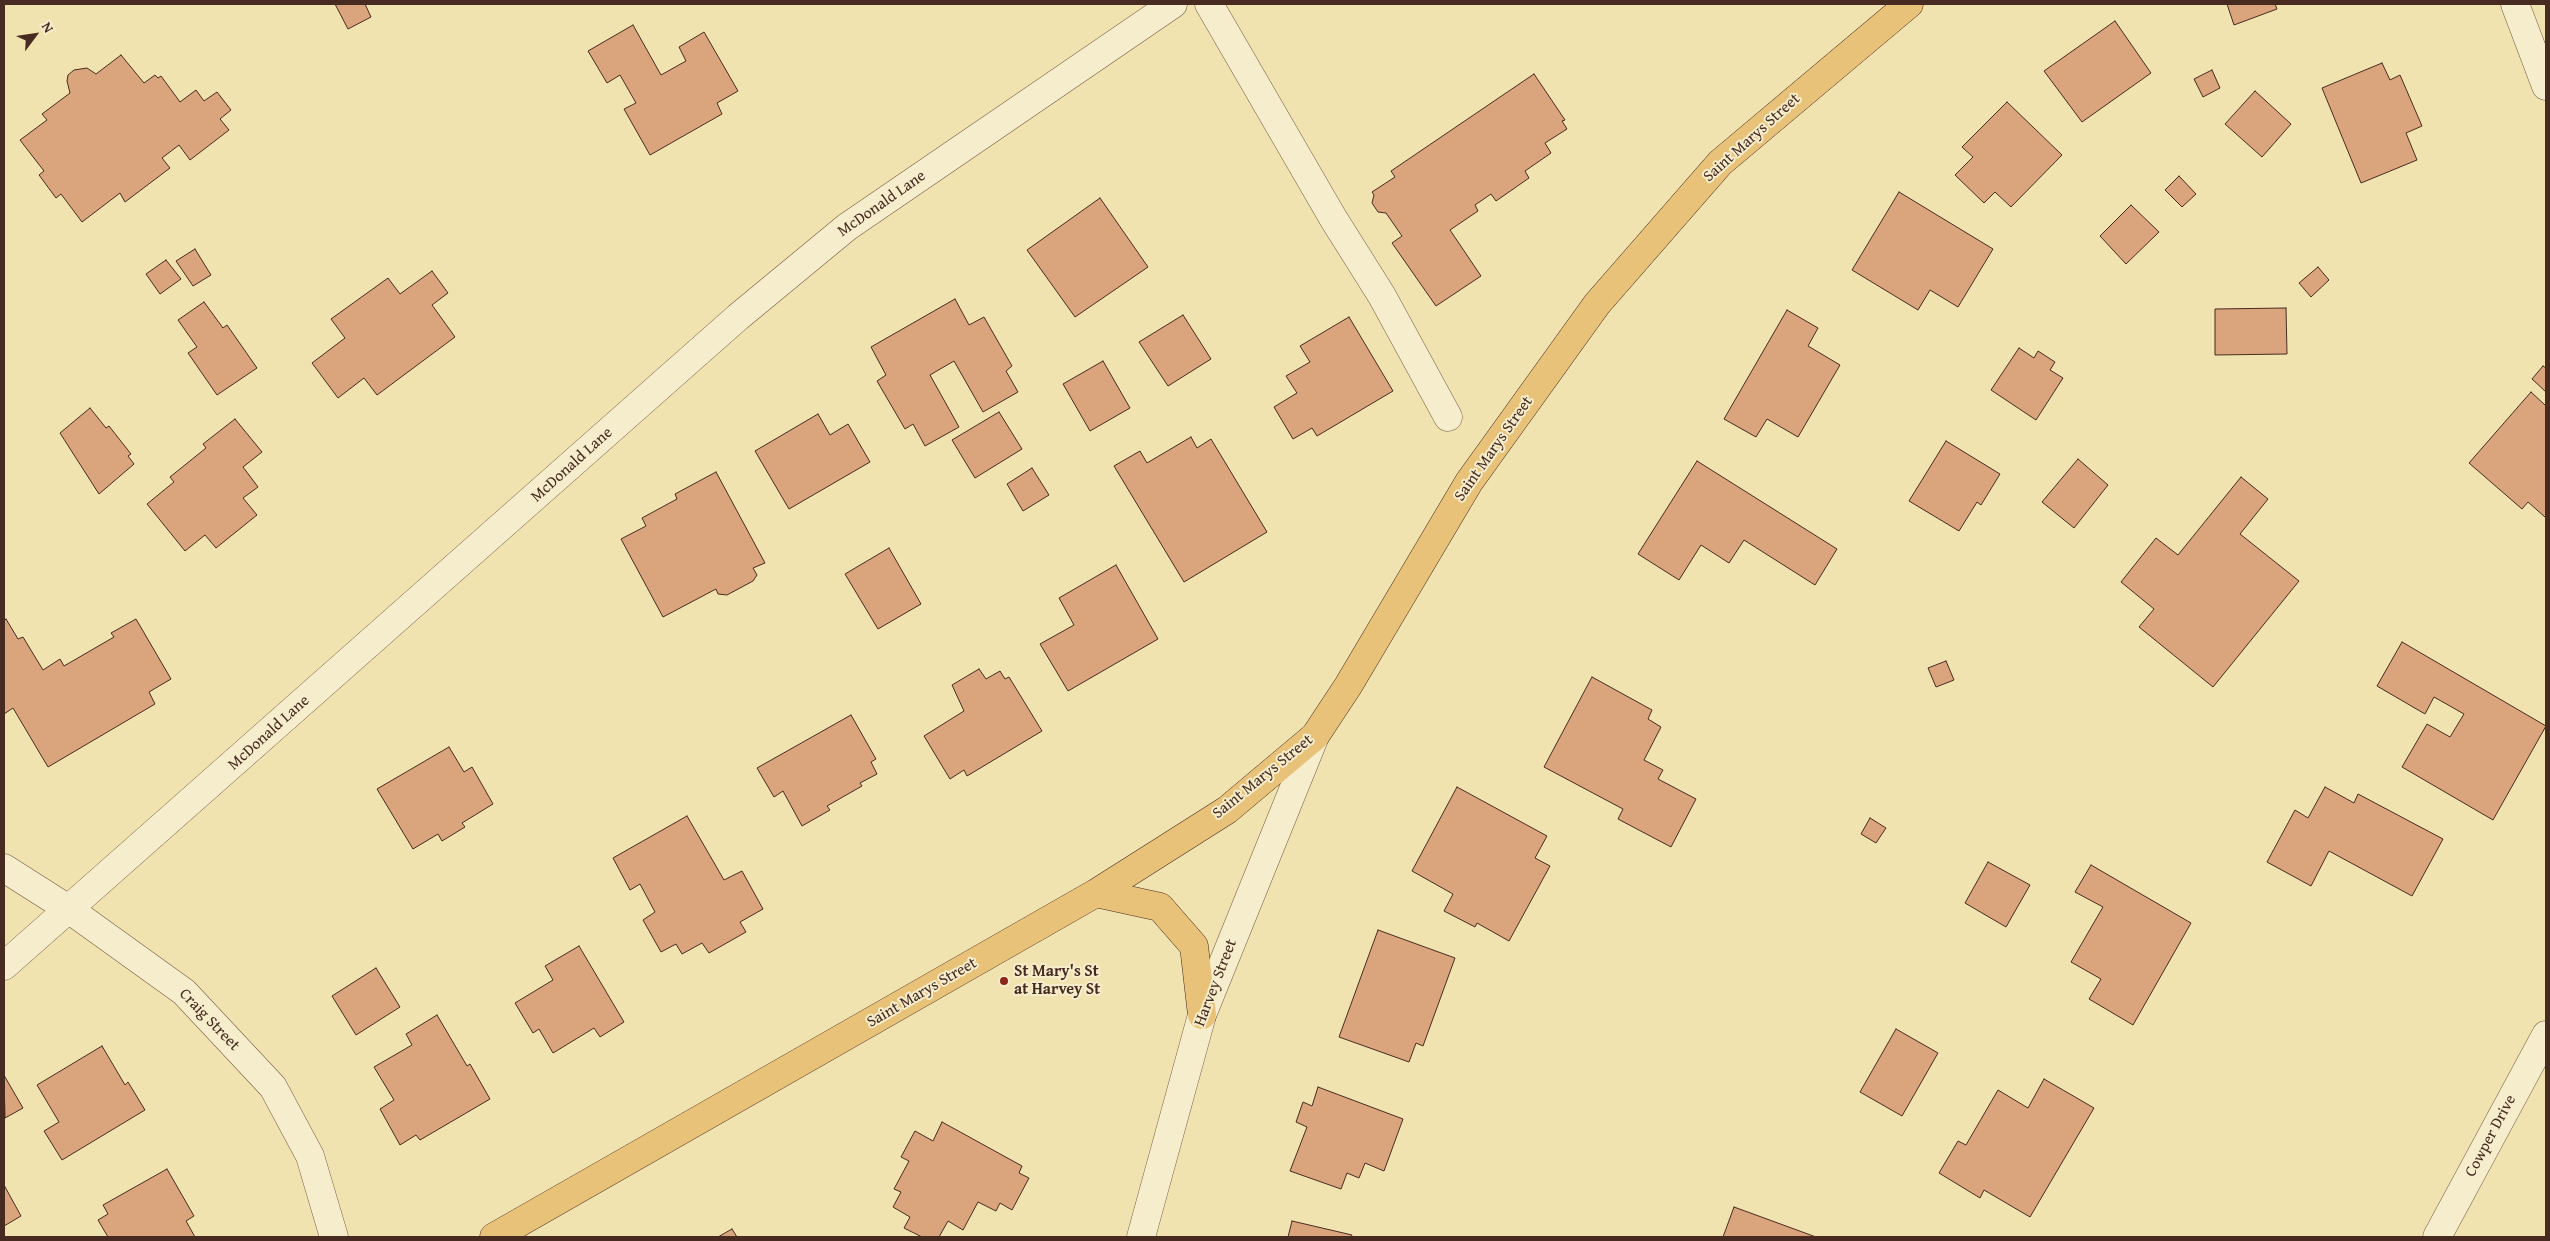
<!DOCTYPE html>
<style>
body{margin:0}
#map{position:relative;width:2550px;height:1241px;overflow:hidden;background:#f1e3b0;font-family:"Gentium Book Plus",serif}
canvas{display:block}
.frame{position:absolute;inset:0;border:5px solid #472b20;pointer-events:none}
.north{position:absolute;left:10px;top:10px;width:50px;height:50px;-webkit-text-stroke:4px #f6edcc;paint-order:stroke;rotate:59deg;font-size:14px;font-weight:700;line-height:20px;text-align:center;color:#472b20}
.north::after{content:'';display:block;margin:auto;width:18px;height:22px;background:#472b20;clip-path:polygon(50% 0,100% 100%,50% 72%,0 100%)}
</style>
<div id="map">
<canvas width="2550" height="1241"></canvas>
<div class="frame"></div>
<div class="north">N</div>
</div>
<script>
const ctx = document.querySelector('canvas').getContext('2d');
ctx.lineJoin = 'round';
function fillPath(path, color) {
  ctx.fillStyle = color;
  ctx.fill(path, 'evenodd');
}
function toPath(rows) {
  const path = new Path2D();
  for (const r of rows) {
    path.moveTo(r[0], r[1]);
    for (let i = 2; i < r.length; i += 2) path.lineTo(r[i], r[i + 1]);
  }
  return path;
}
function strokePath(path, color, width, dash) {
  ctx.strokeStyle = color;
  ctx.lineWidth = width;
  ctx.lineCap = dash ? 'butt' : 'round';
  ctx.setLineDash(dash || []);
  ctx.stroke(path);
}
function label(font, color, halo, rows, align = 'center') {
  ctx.font = font + ' "Gentium Book Plus",serif';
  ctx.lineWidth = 4;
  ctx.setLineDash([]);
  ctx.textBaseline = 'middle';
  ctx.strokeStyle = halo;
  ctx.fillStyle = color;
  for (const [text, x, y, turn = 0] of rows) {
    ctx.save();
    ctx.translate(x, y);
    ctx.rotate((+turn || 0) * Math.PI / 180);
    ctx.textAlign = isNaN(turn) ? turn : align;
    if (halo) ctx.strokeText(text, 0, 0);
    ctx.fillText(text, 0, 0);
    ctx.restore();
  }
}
const building = toPath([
 [335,4,365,4,371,17,348,29,335,4],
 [2227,4,2275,4,2277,9,2234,25,2227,4],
 [2115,21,2151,73,2082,122,2044,71,2115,21],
 [633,25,661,75,686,61,679,47,704,32,738,91,717,103,722,114,650,155,624,109,636,103,620,75,607,83,588,51,633,25],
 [121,55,144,83,155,75,158,78,161,76,180,102,196,90,204,101,217,92,231,110,220,119,229,130,190,160,179,145,162,158,170,168,125,202,120,193,82,222,61,194,56,198,39,175,44,171,20,140,47,120,42,114,70,93,67,81,68,75,74,70,87,68,96,74,121,55],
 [2382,63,2390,80,2400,75,2422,126,2406,133,2417,160,2361,183,2322,88,2382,63],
 [2212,70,2220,88,2203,97,2194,79,2212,70],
 [1534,74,1565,120,1562,121,1567,129,1545,143,1551,153,1525,171,1529,178,1496,201,1491,194,1475,205,1478,211,1450,230,1481,276,1436,306,1392,243,1402,236,1386,213,1378,212,1372,203,1374,195,1372,192,1395,177,1391,171,1534,74],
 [2255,91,2291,124,2262,157,2225,124,2255,91],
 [2007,102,2062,155,2011,207,1995,192,1984,203,1955,175,1973,157,1962,147,2007,102],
 [2179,176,2196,194,2182,207,2165,190,2179,176],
 [1899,192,1993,249,1958,307,1930,290,1918,310,1852,270,1899,192],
 [1100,198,1148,267,1075,317,1027,250,1100,198],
 [2131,205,2159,232,2126,264,2100,236,2131,205],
 [195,249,211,275,193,286,176,261,195,249],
 [166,260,181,279,160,294,146,274,166,260],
 [2318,267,2329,280,2311,297,2299,283,2318,267],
 [432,271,448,293,432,305,455,337,377,395,364,378,338,398,312,363,345,338,331,319,388,278,400,294,432,271],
 [955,299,969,325,984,317,1012,366,1006,371,1018,392,983,412,954,361,930,375,959,427,925,446,913,424,905,429,877,381,886,375,871,347,955,299],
 [204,302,223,328,227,325,257,368,217,395,188,353,197,347,178,320,204,302],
 [2286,308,2287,354,2215,355,2215,309,2286,308],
 [1787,310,1818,328,1808,346,1840,365,1798,437,1767,419,1756,437,1724,419,1787,310],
 [1183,315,1211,359,1168,386,1139,342,1183,315],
 [1349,317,1393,391,1317,436,1312,428,1293,439,1274,407,1297,393,1286,376,1310,362,1300,346,1349,317],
 [2019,348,2034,358,2038,351,2055,362,2050,370,2063,378,2036,420,1991,390,2019,348],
 [1103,361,1130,408,1090,431,1063,384,1103,361],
 [2543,366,2546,368,2546,392,2532,379,2543,366],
 [2531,392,2546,406,2546,518,2528,502,2522,509,2469,463,2531,392],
 [90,408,106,428,109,426,131,454,128,456,134,464,99,494,60,433,90,408],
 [999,412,1022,449,975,478,952,440,999,412],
 [818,414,830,435,848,424,870,462,789,509,755,451,818,414],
 [235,419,262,452,243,467,258,487,243,498,257,515,216,548,205,535,185,551,147,504,174,482,170,477,206,448,203,444,235,419],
 [1191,437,1197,448,1211,439,1267,532,1184,582,1114,466,1140,451,1147,463,1191,437],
 [1946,441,2000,474,1981,505,1977,502,1959,531,1909,501,1946,441],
 [2078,459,2108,485,2074,528,2042,502,2078,459],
 [1697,461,1837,549,1815,585,1744,540,1729,563,1701,545,1679,580,1638,554,1697,461],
 [1032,468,1049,495,1023,511,1007,484,1032,468],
 [716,472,765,563,753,568,757,575,753,581,727,595,718,594,716,589,663,617,621,539,646,526,642,518,677,499,675,494,716,472],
 [2241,477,2268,499,2240,534,2299,581,2213,687,2139,627,2154,609,2121,582,2156,538,2178,555,2241,477],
 [889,548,921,604,878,629,845,574,889,548],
 [1116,565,1158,639,1068,691,1040,644,1074,625,1059,598,1116,565],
 [6,619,18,639,23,637,43,670,60,659,64,666,114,637,111,633,136,619,171,679,149,692,155,704,48,767,13,708,4,714,4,621,6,619],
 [2402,642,2546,726,2493,820,2402,767,2427,724,2450,737,2464,714,2434,697,2425,714,2377,686,2402,642],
 [1946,661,1954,680,1936,687,1928,668,1946,661],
 [979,669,986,679,1000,671,1005,679,1009,677,1042,731,967,776,964,770,950,779,924,736,964,711,952,685,979,669],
 [1592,677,1652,710,1648,719,1661,727,1644,760,1663,770,1658,779,1696,799,1671,847,1618,819,1623,809,1544,767,1592,677],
 [851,715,876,759,871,762,877,774,860,783,862,786,827,806,830,810,802,826,783,791,774,797,757,768,851,715],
 [449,747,464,772,472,767,493,804,462,823,465,827,442,841,438,834,413,849,377,789,449,747],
 [1457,787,1547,836,1535,858,1550,866,1509,941,1477,923,1475,927,1444,911,1453,894,1412,871,1457,787],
 [2325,787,2354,803,2358,794,2443,839,2412,896,2329,851,2311,886,2267,862,2295,810,2308,818,2325,787],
 [687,816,724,880,742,871,763,909,740,922,746,932,709,953,702,943,682,954,676,944,661,952,643,920,655,912,640,884,630,890,613,858,687,816],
 [1870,818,1886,828,1876,843,1861,834,1870,818],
 [1988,862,2030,885,2006,927,1965,903,1988,862],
 [2091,865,2191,923,2133,1025,2089,999,2101,979,2071,962,2103,907,2075,892,2091,865],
 [1378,930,1455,958,1423,1046,1416,1043,1409,1062,1339,1037,1378,930],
 [579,946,624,1022,600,1037,594,1028,553,1053,539,1029,533,1033,515,1003,553,980,545,966,579,946],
 [376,968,400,1007,356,1035,332,996,376,968],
 [437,1015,467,1066,470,1064,490,1099,420,1140,416,1135,400,1145,380,1109,394,1100,374,1067,412,1045,406,1034,437,1015],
 [1896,1029,1938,1053,1902,1116,1860,1092,1896,1029],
 [102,1046,125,1085,128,1082,145,1110,62,1160,44,1131,59,1122,37,1085,102,1046],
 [5,1077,23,1108,5,1118,4,1078,5,1077],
 [2044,1079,2094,1108,2030,1217,1984,1190,1980,1198,1939,1173,1958,1141,1966,1145,1998,1090,2028,1108,2044,1079],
 [1318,1087,1403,1119,1384,1171,1365,1163,1359,1178,1347,1173,1341,1189,1290,1171,1307,1127,1296,1122,1303,1102,1312,1106,1318,1087],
 [942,1122,1022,1166,1019,1173,1029,1178,1012,1210,1000,1203,996,1211,978,1202,963,1230,948,1221,939,1237,922,1237,904,1228,910,1217,893,1207,901,1192,894,1189,909,1161,901,1157,915,1131,933,1141,942,1122],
 [167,1169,194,1216,186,1221,195,1237,108,1237,98,1220,108,1214,103,1205,167,1169],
 [4,1185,21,1216,4,1226,4,1185],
 [1734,1207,1816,1237,1723,1237,1734,1207],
 [1292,1221,1352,1235,1351,1237,1288,1237,1292,1221],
 [732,1229,737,1237,718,1237,732,1229]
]);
const minor = toPath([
 [1209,4,1333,218,1382,296,1448,417],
 [2515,4,2546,86],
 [4,868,70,910,184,992,273,1087,310,1156,334,1237],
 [4,966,738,317,847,227,1173,4],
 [1141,1237,1202,1015,1315,736],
 [2437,1237,2546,1035]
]);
const major = toPath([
 [1096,893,1160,907,1194,946,1202,1015],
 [494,1237,1096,893,1227,810,1315,736,1348,686,1469,482,1597,304,1720,163,1909,4]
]);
const markers = [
 [1004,981,5,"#8f2418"]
];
const streetNames = [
 ["Saint Marys Street",1752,138,-42],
 ["McDonald Lane",882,204,-35],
 ["Saint Marys Street",1494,449,-55],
 ["McDonald Lane",572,465,-42],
 ["McDonald Lane",269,733,-42],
 ["Saint Marys Street",1263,777,-39],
 ["Harvey Street",1216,983,-69],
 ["Saint Marys Street",922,993,-30],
 ["Craig Street",209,1020,46],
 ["Cowper Drive",2491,1136,-62]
];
const poiNames = [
 ["St Mary's St",1014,972],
 ["at Harvey St",1014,990]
];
fillPath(building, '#daa47c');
strokePath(building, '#472b20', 1);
strokePath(minor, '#725944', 29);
strokePath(major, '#472b20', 29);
strokePath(minor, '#f6edcc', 28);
strokePath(major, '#e8c278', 28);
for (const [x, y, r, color] of markers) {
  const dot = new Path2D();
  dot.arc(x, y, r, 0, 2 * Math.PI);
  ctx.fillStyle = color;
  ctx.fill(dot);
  strokePath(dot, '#f6edcc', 2);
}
label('16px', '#472b20', '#f6edcc', streetNames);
label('bold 16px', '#472b20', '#f6edcc', poiNames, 'left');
</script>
